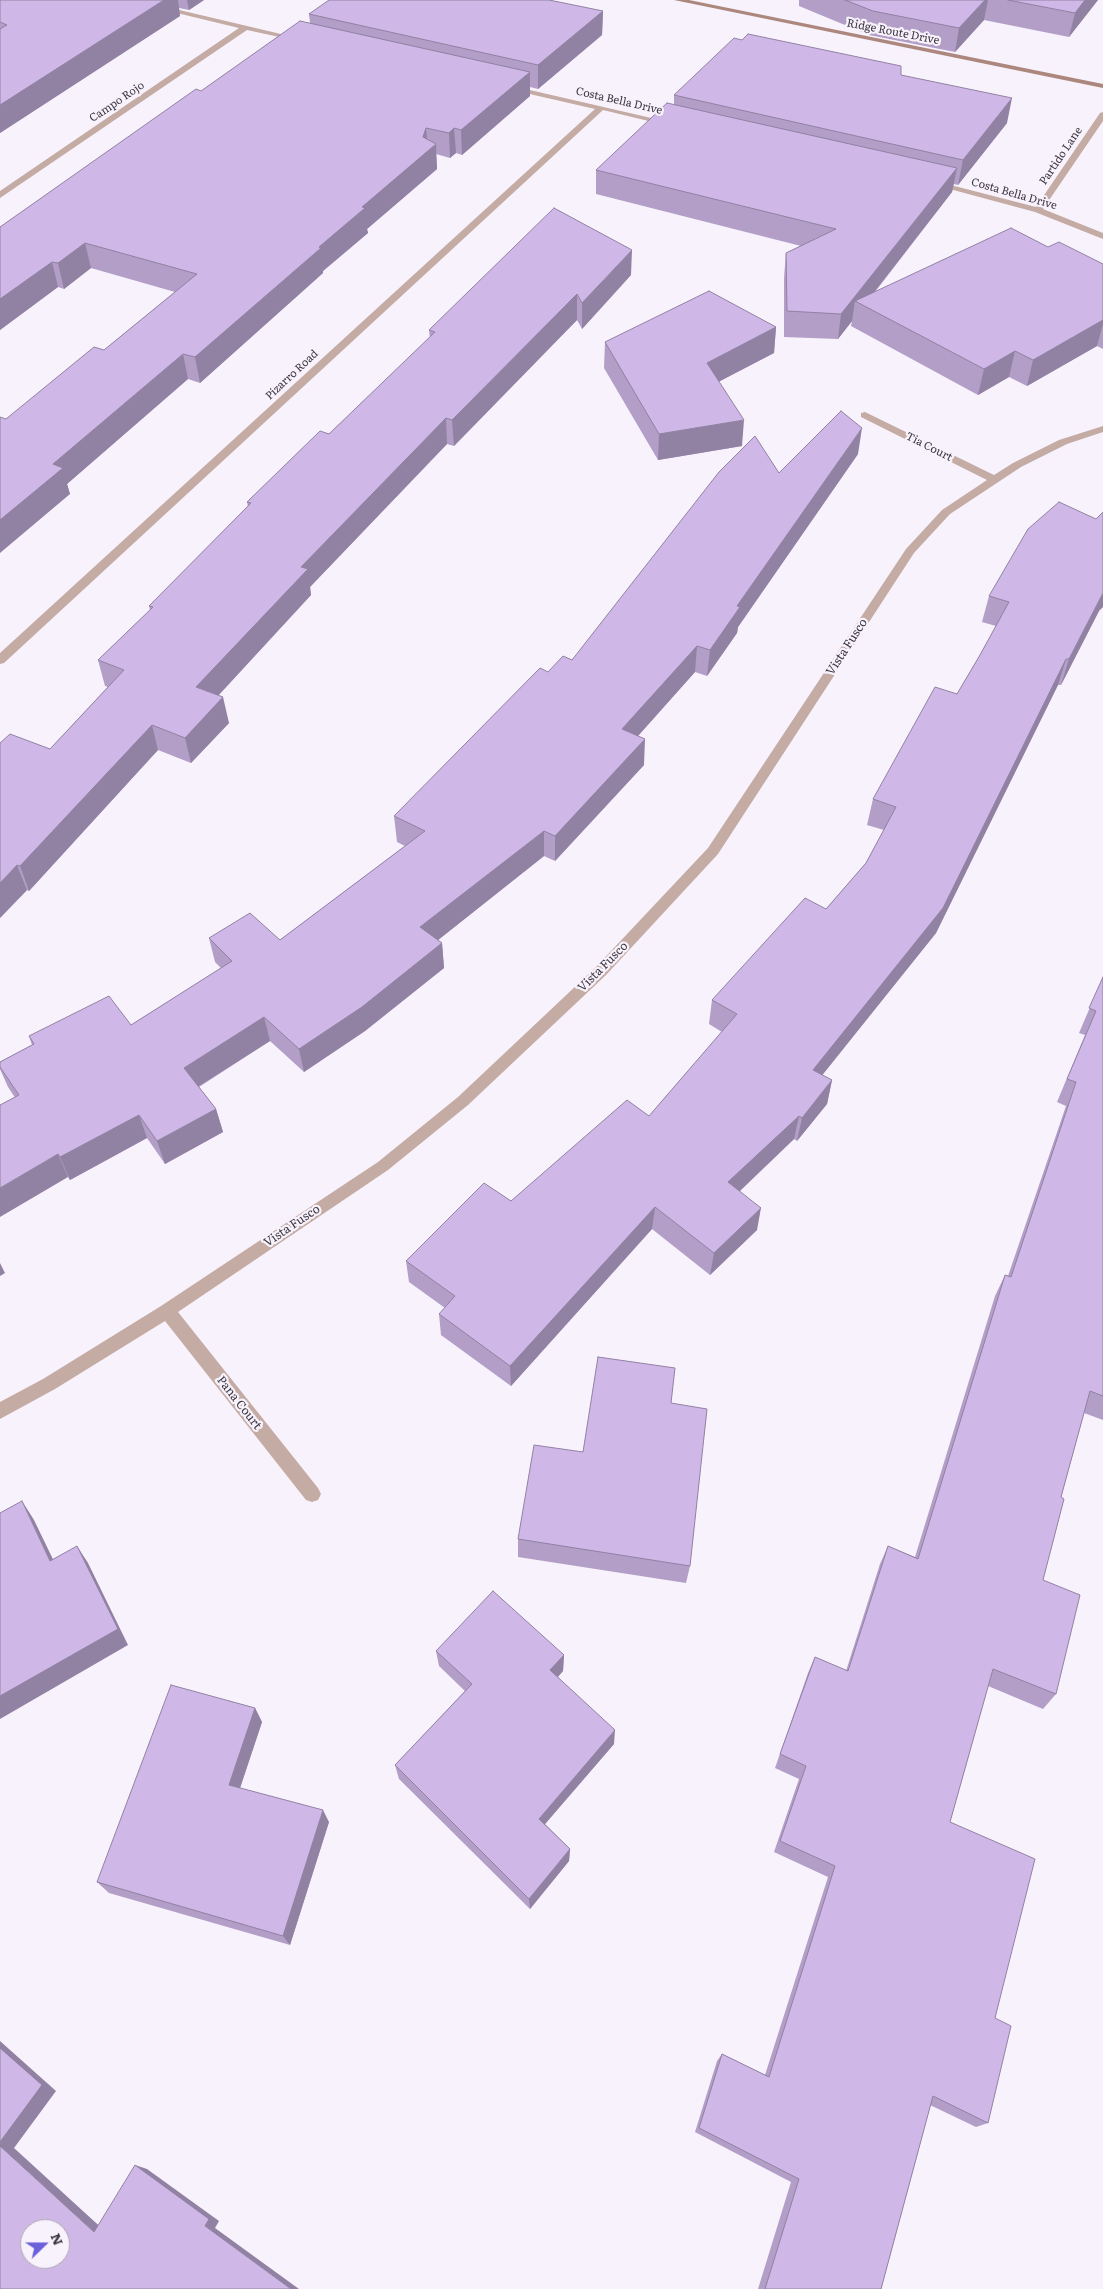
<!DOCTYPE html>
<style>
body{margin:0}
#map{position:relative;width:1103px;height:2289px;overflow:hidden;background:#f8f2fc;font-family:Literata,serif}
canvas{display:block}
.north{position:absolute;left:20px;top:2219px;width:50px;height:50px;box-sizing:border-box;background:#f8f2fc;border:1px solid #ada7b1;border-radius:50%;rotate:68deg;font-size:14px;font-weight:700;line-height:20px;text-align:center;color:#3d3741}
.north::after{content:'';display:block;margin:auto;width:18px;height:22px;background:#6a61db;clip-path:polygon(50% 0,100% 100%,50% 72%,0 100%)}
</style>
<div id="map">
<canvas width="1103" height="2289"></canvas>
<div class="north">N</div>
</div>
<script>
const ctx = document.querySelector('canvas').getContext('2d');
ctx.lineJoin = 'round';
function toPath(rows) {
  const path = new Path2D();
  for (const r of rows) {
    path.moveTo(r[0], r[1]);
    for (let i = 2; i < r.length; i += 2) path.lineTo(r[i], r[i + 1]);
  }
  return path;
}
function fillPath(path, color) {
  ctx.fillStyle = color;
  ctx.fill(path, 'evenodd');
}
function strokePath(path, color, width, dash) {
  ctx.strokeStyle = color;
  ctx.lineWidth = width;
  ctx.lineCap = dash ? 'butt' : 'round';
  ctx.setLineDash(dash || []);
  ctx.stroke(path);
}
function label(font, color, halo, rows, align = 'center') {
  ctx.font = font + ' Literata,serif';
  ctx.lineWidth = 4.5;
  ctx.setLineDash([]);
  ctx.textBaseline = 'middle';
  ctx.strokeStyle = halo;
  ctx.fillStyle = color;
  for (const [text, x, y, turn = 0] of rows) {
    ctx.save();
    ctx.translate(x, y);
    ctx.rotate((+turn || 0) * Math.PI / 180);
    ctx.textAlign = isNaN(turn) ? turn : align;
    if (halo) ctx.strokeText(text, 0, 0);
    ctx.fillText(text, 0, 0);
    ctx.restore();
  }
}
const street = toPath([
 [123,0,137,0,302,39,298,41,247,30,0,198,0,191,239,28,123,0],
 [508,85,673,123,669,126,603,110,4,663,0,664,0,653,595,109,508,89,508,85],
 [1103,112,1103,121,1043,209,1103,233,1103,239,1035,212,931,184,935,181,1036,207,1100,113,1103,112],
 [865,412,994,475,1013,463,1059,440,1103,426,1103,432,1067,444,1021,467,950,514,914,553,718,854,606,975,468,1105,388,1170,178,1312,318,1488,321,1494,318,1500,312,1502,306,1500,165,1321,55,1389,0,1419,0,1402,43,1379,161,1306,378,1162,458,1097,596,967,708,848,906,549,942,510,987,480,861,417,861,413,865,412]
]);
const secondary = toPath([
 [674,0,689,0,1103,84,1103,88,674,0]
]);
const wall = toPath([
 [0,0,204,0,189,10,179,8,180,16,0,133],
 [799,0,1098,0,1069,37,984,20,955,52,869,35,799,6],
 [603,11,602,35,538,89,530,87,530,96,462,155,456,153,450,158,436,154,437,169,367,229,368,233,323,271,323,273,200,383,188,379,67,484,70,494,6,419,104,350,175,292,91,268,64,289,58,287,0,330,0,227,201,91,310,23,309,14],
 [901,75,1007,123,958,185,954,184,952,192,875,292,1048,247,1103,264,1103,349,1097,346,1027,386,1009,377,978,395,851,326,852,321,838,339,784,337,784,278,786,253,801,246,596,194,596,170,674,104,674,95],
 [631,275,582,329,577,320,454,446,447,444,310,587,311,595,218,696,229,723,191,763,158,750,29,891,27,890,0,918,50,749,108,687,105,686,98,660,150,610,149,606,248,507,247,502,329,434,430,338,429,330],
 [776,327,774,353,719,381,742,446,658,460,604,368,605,342],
 [858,454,738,627,737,633,707,676,695,672,638,736,644,765,555,861,544,856,438,940,442,943,444,968,365,1031,304,1072,270,1041,199,1087,216,1109,223,1132,165,1164,147,1138,70,1180,8,1087,0,1069,0,1062,32,1045,29,1036,131,1025,221,968,215,962,209,938,280,940,405,846,397,842,394,816,548,672,572,660,779,473],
 [989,596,1099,611,1061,685,1058,685,936,933,822,1075,832,1080,827,1104,797,1141,794,1139,740,1191,757,1230,710,1275,652,1229,511,1386,441,1335,439,1314,445,1308,409,1282,406,1261,511,1201,649,1116,722,1032,709,1024,712,1000,826,909,866,863,884,830,867,825,873,799,957,694,980,655,996,626,982,622],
 [1103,977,1103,1420,1084,1413,1061,1497,1043,1580,1056,1694,1043,1709,988,1686,950,1822,995,2018,988,2123,976,2127,930,2105,881,2289,758,2289,791,2182,695,2132,717,2061,722,2054,765,2075,828,1877,774,1852,799,1779,775,1768,808,1673,815,1657,846,1671,880,1564,888,1546,915,1557,995,1296,1005,1275,1008,1276,1066,1106,1057,1102,1085,1035,1079,1033],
 [671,1403,690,1566,686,1583,518,1557,518,1539,583,1452],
 [436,1651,564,1655,563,1671,558,1677,614,1744,545,1824,570,1849,569,1861,530,1909,399,1779,395,1765,465,1691,439,1666],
 [255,1708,262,1722,240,1788,329,1822,290,1945,109,1893,97,1882]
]);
const shadedWall = toPath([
 [164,0,178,0,180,16,0,133,0,105],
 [187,0,204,0,189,10],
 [985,0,988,0,984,20,955,52,959,28],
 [1085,0,1098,0,1069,37,1075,13],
 [603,11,602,35,538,89,538,65],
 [530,72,530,96,462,155,461,130],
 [1012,98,1007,123,958,185,963,160],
 [426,128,428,151,436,144,437,169,367,229,368,233,323,271,323,273,200,383,195,357,319,247,362,207,423,137],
 [454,128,456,153,450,158,449,133],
 [957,168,952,192,864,305,855,301,852,321,838,339,841,314],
 [85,243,91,268,64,289,58,263],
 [632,250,631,275,582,329,582,303],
 [52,262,58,287,0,330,0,299],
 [577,294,577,320,454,446,452,420],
 [1103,320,1103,324,1097,346,1027,386,1033,360],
 [776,327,774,353,705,389,707,363],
 [1015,351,1009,377,978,395,984,369],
 [183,354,188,379,67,484,70,494,0,553,0,520,53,464],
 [446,418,447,444,310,587,311,595,202,713,196,687,301,567],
 [744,420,742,446,658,460,659,434],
 [862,428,858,454,738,627,737,633,707,676,710,650,737,606],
 [1103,593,1103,607,1099,611,1061,685,1069,659],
 [697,646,695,672,621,755,622,729],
 [1066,659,1058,685,936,933,808,1093,813,1070],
 [223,697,229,723,191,763,185,738],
 [152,725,158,750,29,891,20,866],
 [645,739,644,765,555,861,555,836],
 [544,831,544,856,423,952,420,927],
 [17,865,27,890,0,918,0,883],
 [442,943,444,968,365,1031,304,1072,299,1049],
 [264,1017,270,1041,191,1091,184,1068],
 [832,1080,827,1104,797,1141,802,1118],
 [216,1109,223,1132,165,1164,157,1141],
 [139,1115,147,1138,70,1180,60,1157],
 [799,1116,794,1139,725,1205,728,1182],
 [58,1154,68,1177,0,1217,0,1188],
 [655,1207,652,1229,511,1386,510,1366],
 [761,1208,757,1230,710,1275,714,1253],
 [0,1263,5,1273,0,1276],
 [22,1501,34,1520,62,1578,50,1561],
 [77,1546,88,1563,128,1645,0,1719,0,1696],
 [564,1655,563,1671,550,1685,550,1670],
 [255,1708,262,1722,237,1797,229,1785],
 [615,1730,614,1744,539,1831,539,1819],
 [323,1810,329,1822,290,1945,283,1936],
 [570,1849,569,1861,530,1909,529,1899],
 [0,2041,56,2091,14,2148,107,2233,94,2232,0,2146],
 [135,2165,147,2169,219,2221,215,2228,299,2289,291,2289,205,2226]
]);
const building = toPath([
 [0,0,164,0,0,105,0,29,7,25,0,22,0,0],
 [329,0,549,0,603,11,538,65,309,14,329,0],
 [845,0,985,0,959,28,873,11,845,0],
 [1008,0,1085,0,1075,13,1008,0],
 [300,21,530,72,461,130,454,128,449,133,426,128,423,137,436,144,362,207,365,208,319,247,321,248,195,357,183,354,53,464,63,468,0,520,0,417,6,419,94,347,104,350,197,274,85,243,58,263,52,262,0,299,0,227,196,89,201,91,300,21],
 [748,34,901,66,901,75,1012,98,963,160,674,95,734,38,742,40,748,34],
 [667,103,957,168,841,314,787,311,786,253,836,229,596,170,667,103],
 [554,208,632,250,582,303,577,294,452,420,446,418,301,567,308,569,196,687,223,697,185,738,152,725,20,866,17,865,0,883,0,743,10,734,50,749,124,670,98,660,153,607,149,606,251,503,247,502,320,431,329,434,435,332,429,330,554,208],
 [1011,228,1048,247,1059,242,1103,264,1103,320,1033,360,1015,351,984,369,855,301,1011,228],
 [709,291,776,327,707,363,744,420,659,434,605,342,709,291],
 [841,411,862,428,737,606,740,607,710,650,697,646,622,729,645,739,555,836,544,831,420,927,442,943,362,1007,299,1049,264,1017,184,1068,216,1109,157,1141,139,1115,60,1157,58,1154,0,1188,0,1105,19,1095,0,1067,0,1062,34,1044,29,1036,109,996,131,1025,232,961,209,938,250,913,280,940,425,831,394,816,540,668,548,672,563,656,572,660,719,472,755,436,779,473,841,411],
 [1059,502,1096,519,1103,512,1103,593,1069,659,1066,659,943,908,813,1070,832,1080,802,1118,799,1116,728,1182,761,1208,714,1253,655,1207,510,1366,439,1314,455,1296,406,1261,484,1183,511,1201,627,1100,649,1116,737,1014,712,1000,805,898,826,909,866,863,896,807,873,799,935,687,957,694,980,655,1009,602,989,596,1028,529,1059,502],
 [1103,977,1103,1396,1090,1391,1061,1497,1064,1499,1043,1580,1080,1595,1056,1694,993,1669,950,1822,1035,1859,995,2018,1011,2026,988,2123,933,2096,881,2289,765,2289,799,2179,699,2128,722,2054,769,2077,835,1866,780,1841,806,1766,780,1754,815,1657,848,1671,888,1546,918,1559,1005,1275,1011,1277,1076,1082,1067,1079,1096,1011,1089,1008,1103,977],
 [598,1357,675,1368,671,1403,707,1409,690,1566,518,1539,534,1445,583,1452,598,1357],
 [22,1501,50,1561,77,1546,118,1629,0,1696,0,1513,22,1501],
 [493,1591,564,1655,550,1670,615,1730,539,1819,570,1849,529,1899,395,1765,472,1684,436,1651,493,1591],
 [171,1685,255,1708,229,1785,323,1810,283,1936,97,1882,171,1685],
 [0,2048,42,2085,0,2142,0,2048],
 [0,2146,94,2232,135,2165,209,2219,205,2226,291,2289,0,2289,0,2146],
 [30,2229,60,2229,60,2259,30,2259,30,2229]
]);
const farStreetnames = [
 ["Ridge Route Drive",893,32,11],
 ["Costa Bella Drive",619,101,13],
 ["Campo Rojo",117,102,-34],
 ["Partido Lane",1061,156,-56],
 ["Costa Bella Drive",1014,194,16],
 ["Pizarro Road",292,375,-43],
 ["Tia Court",929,447,27]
];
const streetNames = [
 ["Vista Fusco",847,647,-57],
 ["Vista Fusco",603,967,-45],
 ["Vista Fusco",292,1226,-34],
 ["Pana Court",239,1403,52]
];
fillPath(street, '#c4aba4');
fillPath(secondary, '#ac877d');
fillPath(wall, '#b29ec7');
fillPath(shadedWall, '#9181a2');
fillPath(building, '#cfb8e7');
strokePath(building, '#9181a2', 1);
label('11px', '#3d3741', '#f8f2fc', farStreetnames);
label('12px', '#3d3741', '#f8f2fc', streetNames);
</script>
